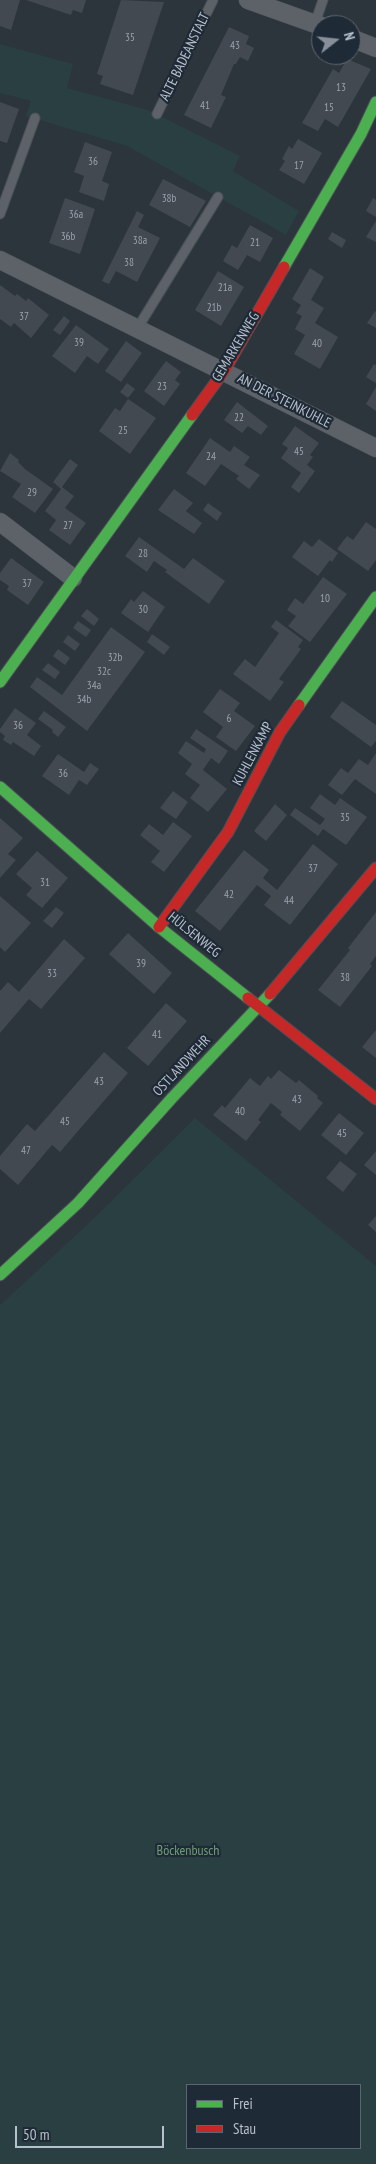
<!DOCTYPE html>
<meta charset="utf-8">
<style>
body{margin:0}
#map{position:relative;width:376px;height:2164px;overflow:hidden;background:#2c343c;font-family:"PT Sans Narrow",sans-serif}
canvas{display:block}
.legend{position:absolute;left:186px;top:2084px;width:175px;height:65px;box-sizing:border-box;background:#1f2a37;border:1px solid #5c6673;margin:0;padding:6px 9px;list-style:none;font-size:15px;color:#b7c0cc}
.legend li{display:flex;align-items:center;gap:10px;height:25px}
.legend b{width:25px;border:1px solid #5c6673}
.north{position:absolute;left:311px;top:15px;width:50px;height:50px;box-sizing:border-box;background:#1f2a37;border:1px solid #5c6673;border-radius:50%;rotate:74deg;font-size:14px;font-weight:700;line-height:20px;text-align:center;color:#b7c0cc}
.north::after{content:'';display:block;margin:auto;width:18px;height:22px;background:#868f9a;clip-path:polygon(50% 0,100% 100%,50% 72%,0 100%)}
.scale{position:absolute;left:15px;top:2126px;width:149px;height:22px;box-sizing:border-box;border:2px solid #b7c0cc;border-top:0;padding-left:6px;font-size:15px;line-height:18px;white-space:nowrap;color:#b7c0cc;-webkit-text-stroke:4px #1f2a37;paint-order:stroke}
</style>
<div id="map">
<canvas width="376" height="2164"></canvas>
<ul class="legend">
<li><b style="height:6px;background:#4caf50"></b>Frei</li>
<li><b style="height:6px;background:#c62828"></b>Stau</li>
</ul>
<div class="north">N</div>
<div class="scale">50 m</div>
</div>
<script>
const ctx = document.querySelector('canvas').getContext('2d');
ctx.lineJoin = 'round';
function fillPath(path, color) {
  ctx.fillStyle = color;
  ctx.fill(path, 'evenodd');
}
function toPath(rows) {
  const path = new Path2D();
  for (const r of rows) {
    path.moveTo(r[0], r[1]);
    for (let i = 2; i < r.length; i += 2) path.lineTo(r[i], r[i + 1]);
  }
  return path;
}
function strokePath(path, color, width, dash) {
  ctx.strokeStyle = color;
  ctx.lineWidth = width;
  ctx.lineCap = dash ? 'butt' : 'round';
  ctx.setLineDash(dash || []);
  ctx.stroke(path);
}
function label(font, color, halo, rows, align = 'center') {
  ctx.font = font + ' "PT Sans Narrow",sans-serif';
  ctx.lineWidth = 4.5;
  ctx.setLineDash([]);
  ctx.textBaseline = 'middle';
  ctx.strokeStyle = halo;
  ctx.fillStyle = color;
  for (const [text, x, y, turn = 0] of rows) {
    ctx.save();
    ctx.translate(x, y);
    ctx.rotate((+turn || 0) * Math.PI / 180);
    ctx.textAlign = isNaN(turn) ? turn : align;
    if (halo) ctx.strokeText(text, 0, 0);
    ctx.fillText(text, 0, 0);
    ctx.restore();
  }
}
const green = toPath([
 [0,44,73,64,67,88,148,110,240,156,233,171,299,211,286,235,127,146,26,116,31,101,0,93],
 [195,1118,376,1266,376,2164,0,2164,0,1305,90,1222],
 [360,2085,360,2148,187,2148,187,2085]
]);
const building = toPath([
 [0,0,20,0,11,30,0,26],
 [26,0,86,0,82,13,73,10,71,15],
 [121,0,164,2,133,95,100,84,103,76,97,74],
 [229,27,249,36,246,44,254,48,248,61,240,57,236,64,234,64,221,95,226,97,211,128,184,115],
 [347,59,371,69,338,127,325,119,318,131,302,123,333,69,339,73],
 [0,102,19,109,7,143,0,141],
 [298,139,322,153,304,184,279,170,285,161,282,159,289,146,292,149],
 [85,142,112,152,102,181,109,184,104,201,79,192,84,176,74,172],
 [163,179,206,201,190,227,149,205],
 [65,198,95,209,80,254,49,243],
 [373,198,376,200,376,217,366,211],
 [137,211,144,215,138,227,160,238,137,282,116,271,109,284,102,281],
 [376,221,376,242,366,237],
 [250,225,273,238,260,262,247,255,238,270,223,261,232,245,237,248],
 [332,232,346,240,342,248,328,239],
 [310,268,324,277,311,300,324,308,315,323,338,337,320,369,294,354,305,335,295,329,302,316,296,313,301,305,292,299],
 [218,271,244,287,221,326,195,310],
 [0,285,15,296,17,294,26,301,28,298,49,315,31,338,14,323,11,327,0,319],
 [375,311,376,312,376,328,367,323],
 [64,316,70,321,60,335,53,330],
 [76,325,109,349,98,364,87,356,75,373,52,356],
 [126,341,142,353,121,382,105,371],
 [166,361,181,372,175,380,180,384,164,406,144,391],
 [374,364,376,365,376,383,366,377],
 [127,383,135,389,128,398,120,392],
 [376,387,376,411,366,404],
 [128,399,156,418,130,454,99,431,115,408,120,411],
 [237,402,268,426,261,435,248,426,242,433,224,420],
 [295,426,319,443,310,455,313,457,307,465,315,471,299,493,291,487,301,473,281,458,288,448,282,444],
 [210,438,230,452,234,446,250,457,244,465,260,475,249,489,236,479,239,476,221,464,205,486,186,473],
 [10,453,19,460,18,462,25,469,53,489,35,513,12,497,21,484,0,471],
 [70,459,78,465,62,487,74,496,65,508,86,523,70,545,49,530,56,520,45,511,61,489,53,482],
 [174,489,193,503,186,511,202,523,194,534,158,510],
 [208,503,222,513,217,521,203,510],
 [366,522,376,529,376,560,368,571,337,549,347,536,353,540],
 [139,537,184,569,193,558,225,581,209,604,165,572,167,570,154,561,147,572,125,556],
 [319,539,338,553,332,562,330,560,318,576,292,557,304,541,312,547],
 [11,558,44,582,28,605,7,590,9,586,0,580,0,573],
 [323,577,347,594,310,642,288,626,296,616,287,610,295,598,303,604],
 [143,591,165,607,148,632,121,613,131,599,134,602],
 [87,609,99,619,94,626,81,616],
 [276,620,303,640,298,647,301,649,279,679,284,682,270,701,233,674,245,659,255,667,279,633,271,627],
 [78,621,91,630,86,637,73,628],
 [111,627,145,652,87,731,30,687,37,677,62,695],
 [152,634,170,647,164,655,147,642],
 [68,635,80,644,75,651,63,642],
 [58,649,70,658,65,665,53,656],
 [48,663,60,672,55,679,42,670],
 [220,689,240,703,234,711,255,726,236,751,216,737,223,727,203,712],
 [342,701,376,725,376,741,371,747,330,717],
 [15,708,36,723,27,735,41,746,34,756,13,742,11,745,3,740,5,736,0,732,0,729],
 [44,711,66,727,58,737,52,732,53,730,38,719],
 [196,729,228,751,219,764,211,758,203,770,227,789,208,812,190,798,200,785,185,774,192,764,178,753,186,741,204,753,206,749,190,738],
 [376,753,376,794,355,779,342,795,328,785,341,768,348,773,359,759,368,765],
 [58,754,84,772,90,763,99,769,87,785,79,780,69,795,42,776],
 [173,791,188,802,176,819,160,808],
 [320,794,335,805,340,798,367,817,346,845,323,829,318,836,290,815,295,808,320,825,325,819,310,808],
 [275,804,287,815,266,841,254,831],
 [0,818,23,838,8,854,16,860,0,878],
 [173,822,192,836,164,872,151,862,160,851,140,835,149,824,163,835],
 [313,844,338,864,290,925,264,905,271,896,257,885,220,931,195,911,244,850,269,870,263,878,277,890],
 [37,851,68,878,42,908,26,895,32,888,16,874],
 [0,896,31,923,5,952,0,947],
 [56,907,64,913,52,928,43,921],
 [376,912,376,956,370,964,372,966,340,1007,318,990,350,950,348,948],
 [128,933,172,973,154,994,109,954],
 [64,939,85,958,41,1009,29,999,0,1033,0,991,8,982,19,992],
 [166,1003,187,1021,148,1066,127,1048],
 [376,1030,376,1058,362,1047],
 [104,1052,128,1073,60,1152,52,1145,18,1185,0,1169,0,1156,27,1124,35,1131],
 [279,1070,296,1083,299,1080,318,1096,317,1098,323,1103,300,1131,280,1115,282,1112,271,1103,258,1120,261,1122,246,1141,213,1115,222,1105,225,1108,250,1078,260,1086,268,1076,271,1079],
 [339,1113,364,1133,346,1155,321,1135],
 [376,1151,376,1175,364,1165],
 [340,1161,357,1174,343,1192,326,1178],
 [376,1216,376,1232,368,1225]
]);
const lane = toPath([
 [315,23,323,0],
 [157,114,213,0],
 [0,214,35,118],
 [137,329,218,197]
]);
const street = toPath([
 [248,0,321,26],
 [351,38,376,48],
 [0,260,376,448],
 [0,522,73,578]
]);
const fast = toPath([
 [284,267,361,134,376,102],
 [0,682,192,415],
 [299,705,376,597],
 [0,787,159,927,248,998],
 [0,1275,78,1203,172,1098,270,994]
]);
const jam = toPath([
 [192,415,224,371,284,267],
 [159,927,228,832,280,732,299,705],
 [270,994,376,868],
 [248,998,376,1099]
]);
const numberNames = [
 ["35",130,38],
 ["43",235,46],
 ["13",341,88],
 ["41",205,106],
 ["15",329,108],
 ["36",93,162],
 ["17",299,166],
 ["38b",169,199],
 ["36a",76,215],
 ["36b",68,237],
 ["38a",140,241],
 ["21",255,243],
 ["38",129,263],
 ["21a",225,288],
 ["21b",214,308],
 ["37",24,317],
 ["39",79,343],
 ["40",317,344],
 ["23",162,387],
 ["22",239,418],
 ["25",123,431],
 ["45",299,452],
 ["24",211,457],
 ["29",32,493],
 ["27",68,526],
 ["28",143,554],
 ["37",27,584],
 ["10",325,599],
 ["30",143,610],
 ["32b",115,658],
 ["32c",104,672],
 ["34a",94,686],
 ["34b",84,700],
 ["6",229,719],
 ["36",18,726],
 ["36",63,774],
 ["35",345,818],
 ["37",313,869],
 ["31",45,883],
 ["42",229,895],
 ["44",289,901],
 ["39",141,964],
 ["33",52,974],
 ["38",345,978],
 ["41",157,1035],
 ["43",99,1082],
 ["43",297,1100],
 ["40",240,1112],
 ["45",65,1122],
 ["45",342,1134],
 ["47",26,1151]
];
const streetNames = [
 ["ALTE BADEANSTALT",185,57,-64],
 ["GEMARKENWEG",236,347,-59],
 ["AN DER STEINKUHLE",284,401,27],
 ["KUHLENKAMP",253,754,-62],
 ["HÜLSENWEG",194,935,39],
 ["OSTLANDWEHR",182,1066,-47]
];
const parkNames = [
 ["Böckenbusch",188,1851]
];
fillPath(green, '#293f42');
fillPath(building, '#434950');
strokePath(lane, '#4a5056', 11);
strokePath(street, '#4a5056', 19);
strokePath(fast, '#4a5056', 13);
strokePath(jam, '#4a5056', 13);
strokePath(lane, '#5d6269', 9);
strokePath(street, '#5d6269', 18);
strokePath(fast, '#4caf50', 11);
strokePath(jam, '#c62828', 11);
label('11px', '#9aa2ad', null, numberNames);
label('14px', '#b7c0cc', '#1f2a37', streetNames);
label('14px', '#6e9d77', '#1f2a37', parkNames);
</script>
